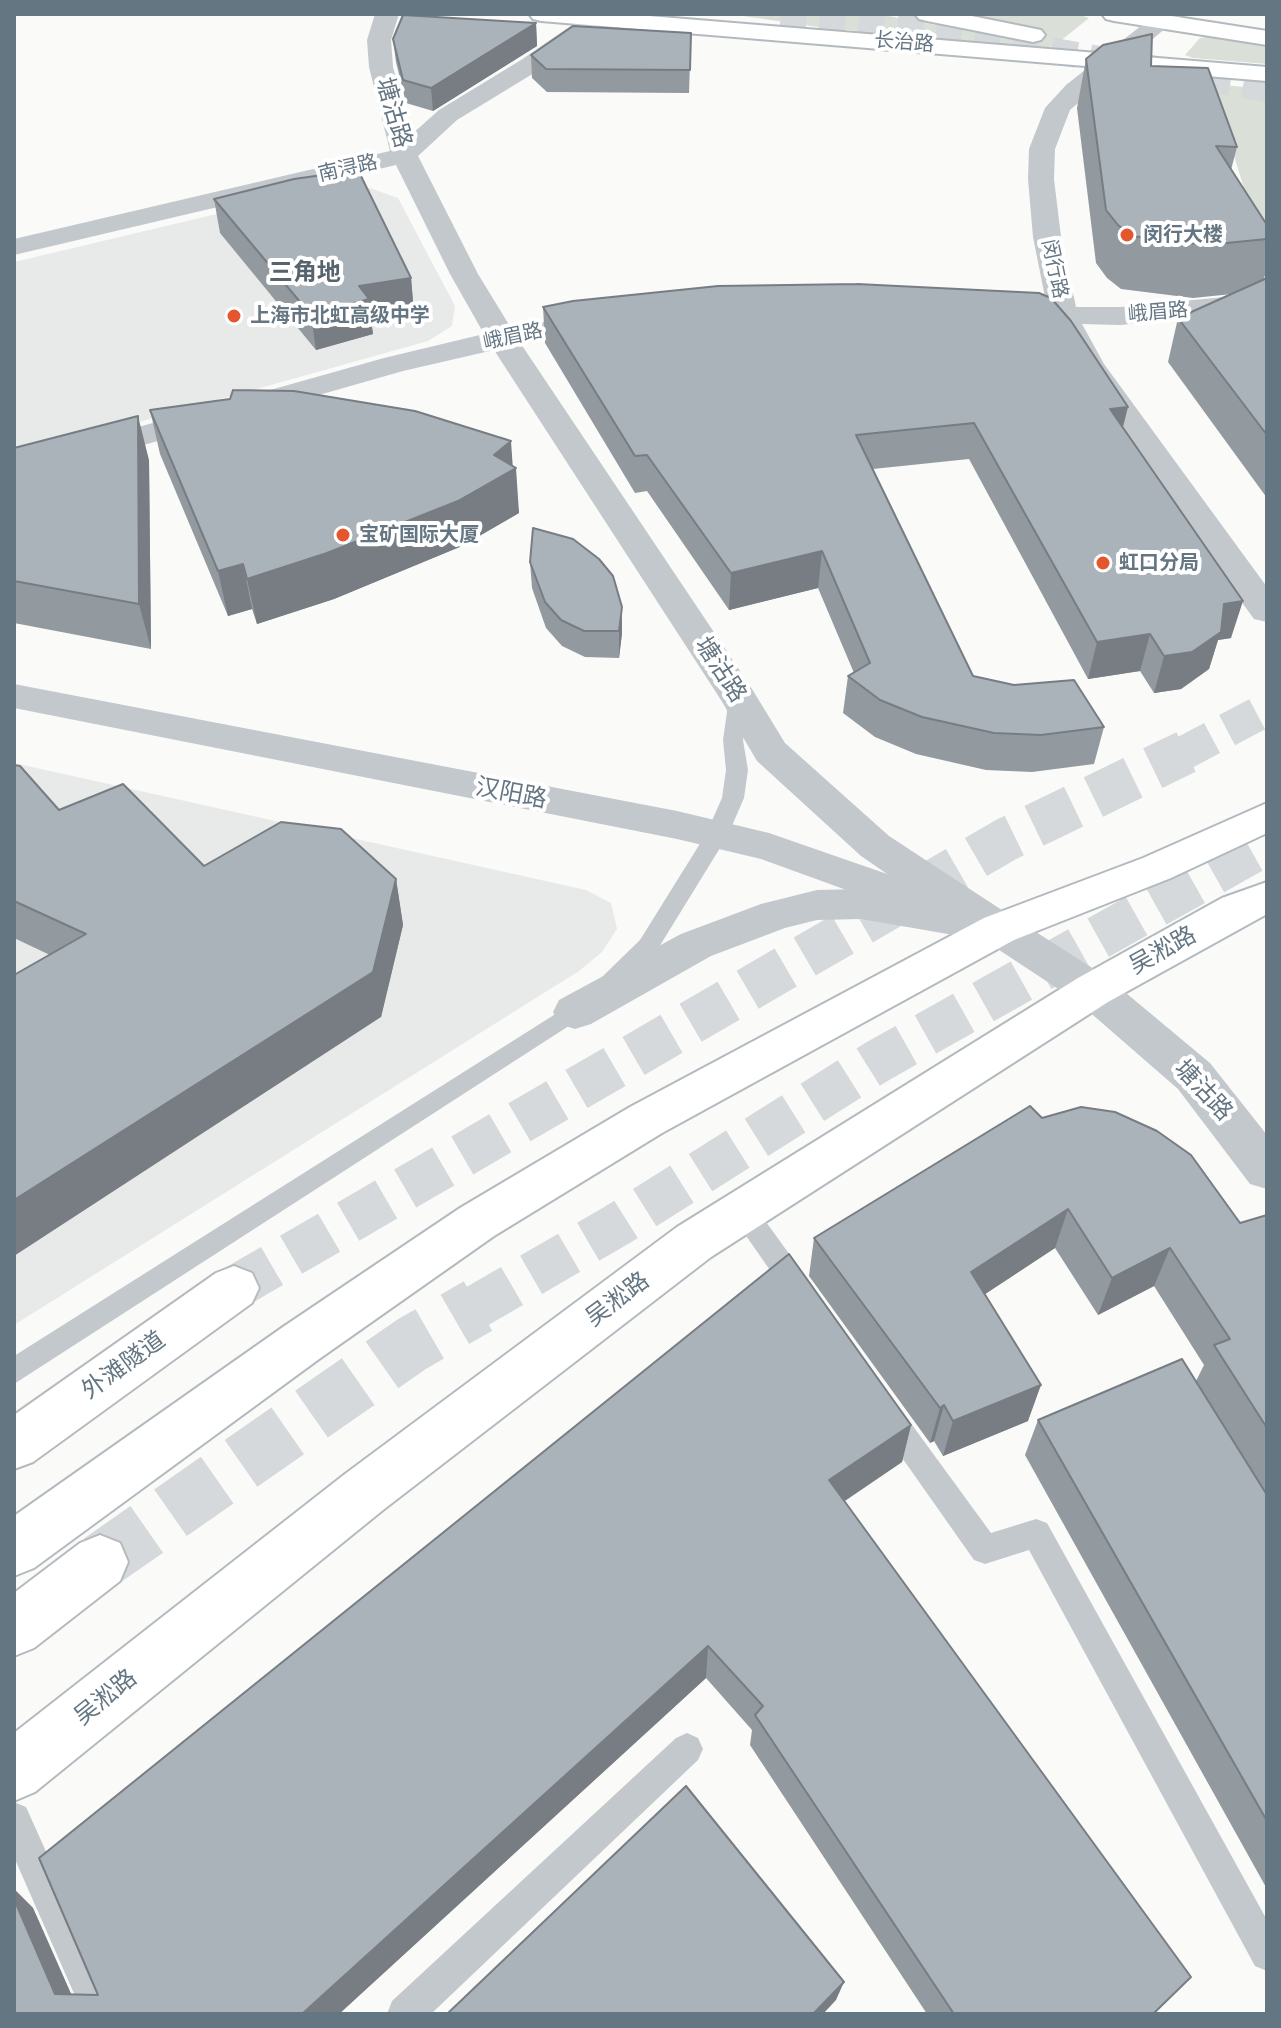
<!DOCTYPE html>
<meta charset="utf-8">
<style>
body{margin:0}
#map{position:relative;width:1281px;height:2028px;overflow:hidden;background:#fafaf8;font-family:Arial,sans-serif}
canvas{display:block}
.frame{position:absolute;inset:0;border:16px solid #657683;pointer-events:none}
</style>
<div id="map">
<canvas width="1281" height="2028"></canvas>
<div class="frame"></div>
</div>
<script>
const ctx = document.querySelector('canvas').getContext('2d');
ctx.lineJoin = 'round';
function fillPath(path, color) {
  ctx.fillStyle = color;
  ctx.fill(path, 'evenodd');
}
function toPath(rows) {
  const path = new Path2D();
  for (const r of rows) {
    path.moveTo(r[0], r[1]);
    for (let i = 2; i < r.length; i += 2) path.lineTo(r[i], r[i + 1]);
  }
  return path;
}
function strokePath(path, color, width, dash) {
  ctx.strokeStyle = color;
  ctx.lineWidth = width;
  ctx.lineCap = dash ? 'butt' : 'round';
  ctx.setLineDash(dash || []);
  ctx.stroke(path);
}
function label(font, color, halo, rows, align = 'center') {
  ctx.font = font + ' Arial,"Noto Sans SC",sans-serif';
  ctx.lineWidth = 8;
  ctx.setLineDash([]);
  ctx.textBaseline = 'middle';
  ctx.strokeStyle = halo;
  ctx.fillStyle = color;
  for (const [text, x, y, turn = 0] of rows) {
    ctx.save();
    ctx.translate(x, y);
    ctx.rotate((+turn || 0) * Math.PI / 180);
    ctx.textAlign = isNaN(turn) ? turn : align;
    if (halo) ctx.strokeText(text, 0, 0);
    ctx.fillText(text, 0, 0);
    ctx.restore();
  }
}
const built = toPath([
 [339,185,370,188,398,198,455,306,452,326,428,341,14,457,14,262],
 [14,763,586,890,611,903,617,929,602,952,579,971,14,1325]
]);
const green = toPath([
 [730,14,878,14,1025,42,1041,31,956,14,1077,14,1089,18,1054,46,1039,49,818,27],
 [1214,36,1267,45,1267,64,1193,58,1185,55,1200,38],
 [1212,84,1267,89,1267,242,1247,198]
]);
const primaryTunnelFar3 = toPath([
 [781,14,932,29,1267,89]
]);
const primaryTunnelFar2 = toPath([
 [1182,754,1267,709]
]);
const primaryTunnelFar1 = toPath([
 [234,1288,1007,839,1186,752],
 [474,1308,617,1225,878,1061,1267,843]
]);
const primaryTunnel = toPath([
 [100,1562,412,1344,478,1306]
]);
const service = toPath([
 [739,691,749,698,743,740,748,770,744,798,728,835,656,952,620,987,612,990,604,987,600,981,604,975,640,940,706,834,722,798,726,770,723,740,729,698,739,691],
 [584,996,592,999,596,1005,592,1011,14,1384,14,1356,584,996],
 [744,1201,753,1204,808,1280,812,1288,808,1296,798,1300,788,1296,735,1220,731,1212,735,1204,744,1201],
 [889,1403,899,1407,991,1533,1036,1519,1047,1523,1267,1920,1267,1971,1255,1966,1029,1550,985,1564,974,1560,879,1425,875,1416,879,1407,889,1403],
 [687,1733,698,1738,703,1749,698,1760,431,2014,387,2014,392,2001,676,1738,687,1733],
 [14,1802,26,1807,119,2014,83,2014,14,1857,14,1802]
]);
const minor = toPath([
 [375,14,399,14,391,40,393,67,411,135,439,110,521,60,588,14,604,14,608,19,539,70,457,120,418,156,478,274,511,328,602,311,612,314,617,320,612,326,521,344,752,689,785,743,889,836,1014,918,1020,929,1014,940,999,945,976,934,965,937,861,919,817,920,785,928,711,956,591,1024,575,1029,559,1024,553,1012,559,1000,681,934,761,904,817,890,861,889,925,900,861,856,757,761,721,700,494,350,403,371,14,482,14,462,384,358,484,334,450,274,396,165,14,255,14,239,390,151,369,67,367,40,375,14],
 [1156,14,1182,14,1070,110,1055,149,1054,179,1061,237,1076,307,1120,307,1267,293,1267,311,1120,325,1082,324,1104,364,1267,587,1267,622,1254,619,1169,503,1074,365,1053,324,1010,324,1000,321,995,315,1000,309,1010,306,1047,307,1033,237,1028,179,1029,149,1045,108,1066,85,1156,14],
 [1093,974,1108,978,1210,1063,1267,1135,1267,1189,1250,1184,1178,1089,1078,1002,1071,990,1078,978,1093,974]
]);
const tertiary = toPath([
 [14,684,677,811,769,833,1014,918,1108,978,1115,990,1108,1002,1093,1006,1078,1002,984,940,761,859,677,839,14,708,14,684]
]);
const secondary = toPath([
 [529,14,625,14,1267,67,1267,81,541,21,533,19,529,14],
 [1102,14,1158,14,1267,31,1267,45,1114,21,1106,19,1102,14],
 [1267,803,1267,833,1171,878,1014,940,662,1133,494,1236,319,1359,34,1568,14,1576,14,1516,283,1327,460,1208,630,1107,984,918,1143,858,1267,803],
 [1267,882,1267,914,1108,1002,711,1257,383,1510,35,1792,14,1801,14,1733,345,1474,677,1227,1078,978,1222,898,1267,882]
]);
const primary = toPath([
 [915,14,962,14,1041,30,1045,35,1041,40,1033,42,927,21,919,19,915,14],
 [234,1266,252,1273,259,1288,252,1303,33,1462,14,1469,14,1415,216,1273,234,1266],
 [100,1535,120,1543,128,1562,120,1581,34,1648,14,1656,14,1593,80,1543,100,1535]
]);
const wall = toPath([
 [536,23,537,46,433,111,406,103,396,62,393,39],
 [691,33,689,93,547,92,532,78,531,55],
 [1086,59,1151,66,1237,147,1231,170,1267,225,1267,267,1264,279,1267,278,1267,498,1168,362,1178,318,1232,294,1193,298,1121,289,1107,278,1096,263,1077,108],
 [214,199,411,278,414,313,371,320,373,334,316,350,220,233],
 [543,307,1123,428,1231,638,1218,640,1209,669,1181,689,1154,693,1140,671,1088,679,969,459,873,469,973,676,1104,727,1094,764,1032,772,986,770,916,754,875,737,843,713,848,676,854,673,818,588,729,610,647,491,635,493,545,343],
 [150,410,512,465,519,513,462,546,334,599,257,624,252,609,228,616,160,454],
 [14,448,149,460,151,649,14,623],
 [530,562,622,633,619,658,585,657,562,646,546,628,532,588],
 [14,765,59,810,204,866,396,879,403,925,381,1017,50,955,14,938],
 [1042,1118,1240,1223,1267,1215,1267,1889,1025,1455,1038,1420,1196,1381,1204,1365,1154,1286,1098,1315,1055,1248,985,1294,1028,1421,943,1456,934,1441,930,1443,809,1276,814,1238],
 [911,1425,902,1462,845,1501,1153,2014,927,2014,750,1745,752,1730,706,1678,339,2014,14,2014,14,1889,33,1908,71,1994,98,1995]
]);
const shadedWall = toPath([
 [536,23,537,46,433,111,431,88],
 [411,278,414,313,371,320,373,334,316,350,311,315,359,286],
 [1128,407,1119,443,1110,409],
 [138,416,149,460,151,649,139,604],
 [511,441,513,470,516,468,519,513,462,546,334,599,257,624,247,579,494,455],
 [822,551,818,588,729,610,731,573],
 [243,564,252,609,228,616,218,571],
 [1243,601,1231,638,1218,640,1209,669,1181,689,1154,693,1164,656,1224,604],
 [622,607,622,633,619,658,619,631],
 [1150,634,1140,671,1088,679,1097,642],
 [396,879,403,925,381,1017,14,1256,14,1200],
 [1068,1209,1055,1248,961,1310,971,1272],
 [1170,1248,1154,1286,1098,1315,1112,1278],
 [1041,1385,1028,1421,943,1456,953,1421],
 [944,1405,934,1441,930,1443,940,1408],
 [911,1425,902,1462,822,1516,829,1480],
 [708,1646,706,1678,339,2014,302,2014],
 [14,1889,33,1908,80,2014,55,1994,14,1899],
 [844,1982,836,2000,823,2014,813,2014]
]);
const building = toPath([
 [403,15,536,23,431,88,403,80,393,39,403,15],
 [573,26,691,33,690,70,546,69,531,55,573,26],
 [1152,34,1151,66,1208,68,1237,147,1216,146,1267,225,1267,239,1206,245,1132,236,1118,225,1106,210,1086,59,1103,45,1152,34],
 [358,170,411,278,359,286,369,299,311,315,214,199,294,179,358,170],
 [1267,278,1267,435,1178,318,1267,278],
 [857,284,1039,293,1051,298,1071,321,1128,407,1110,409,1243,601,1224,604,1221,632,1192,652,1164,656,1150,634,1097,642,974,423,856,435,973,676,1014,685,1074,680,1104,727,1041,735,994,733,922,717,880,700,848,676,870,663,822,551,731,573,647,455,635,456,543,307,573,301,718,286,857,284],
 [233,390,294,391,415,411,511,441,494,455,516,468,458,501,327,553,247,579,243,564,218,571,150,410,230,399,233,390],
 [138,416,139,604,14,581,14,448,138,416],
 [533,528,573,539,599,559,613,576,622,607,619,631,584,631,561,620,545,602,530,562,533,528],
 [14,765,20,766,59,810,123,784,204,866,281,822,341,829,396,879,373,972,14,1200,14,975,86,934,14,901,14,765],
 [1030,1106,1042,1118,1081,1107,1115,1112,1157,1131,1191,1155,1240,1223,1267,1215,1267,1428,1214,1345,1230,1339,1170,1248,1112,1278,1068,1209,971,1272,1041,1385,953,1421,944,1405,940,1408,814,1238,1030,1106],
 [789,1254,911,1425,829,1480,1191,1977,1153,2014,954,2014,755,1715,763,1706,708,1646,302,2014,14,2014,14,1899,55,1994,98,1995,39,1858,789,1254],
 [1182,1359,1267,1495,1267,1821,1038,1420,1182,1359],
 [686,1786,844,1982,813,2014,447,2014,686,1786]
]);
const markers = [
 [1127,235,8,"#e4572e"],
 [234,316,8,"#e4572e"],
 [343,535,8,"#e4572e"],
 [1103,563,8,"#e4572e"]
];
const farStreetnames = [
 ["长治路",904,43,5],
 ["南浔路",348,169,-13],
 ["闵行路",1054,269,78],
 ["峨眉路",1158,313,-5],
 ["峨眉路",513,337,-12]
];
const farPoinames = [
 ["闵行大楼",1143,235],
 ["上海市北虹高级中学",250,316],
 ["宝矿国际大厦",359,535],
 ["虹口分局",1119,563]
];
const streetNames = [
 ["塘沽路",393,113,74],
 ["塘沽路",720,670,57],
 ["汉阳路",511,794,11],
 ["吴淞路",1163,951,-29],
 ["塘沽路",1203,1091,47],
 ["吴淞路",618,1300,-37],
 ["外滩隧道",124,1366,-36],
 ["吴淞路",106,1698,-39]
];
const farQuarternames = [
 ["三角地",305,273]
];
fillPath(built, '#e8e9e9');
fillPath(green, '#dadfd7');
strokePath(primaryTunnelFar3, '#d5d9db', 26, [26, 13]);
strokePath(primaryTunnelFar2, '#d5d9db', 34, [34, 17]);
strokePath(primaryTunnelFar1, '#d5d9db', 44, [44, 22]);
strokePath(primaryTunnel, '#d5d9db', 57, [57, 29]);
strokePath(secondary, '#b3babf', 4);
strokePath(primary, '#b5babe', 4);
fillPath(service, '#c3c8cc');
fillPath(minor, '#c3c8cc');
fillPath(tertiary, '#c3c8cc');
fillPath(secondary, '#fff');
fillPath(primary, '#fff');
fillPath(wall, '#929a9f');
fillPath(shadedWall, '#777d82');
fillPath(building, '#aab3b9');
strokePath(building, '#777d82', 2);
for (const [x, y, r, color] of markers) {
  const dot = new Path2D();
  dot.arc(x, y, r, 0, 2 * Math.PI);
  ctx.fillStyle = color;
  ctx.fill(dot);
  strokePath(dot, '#fff', 3);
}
label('20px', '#657683', '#fff', farStreetnames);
label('bold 20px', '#657683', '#fff', farPoinames, 'left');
label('24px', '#657683', '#fff', streetNames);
label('bold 24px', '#57646e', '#fff', farQuarternames);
</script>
